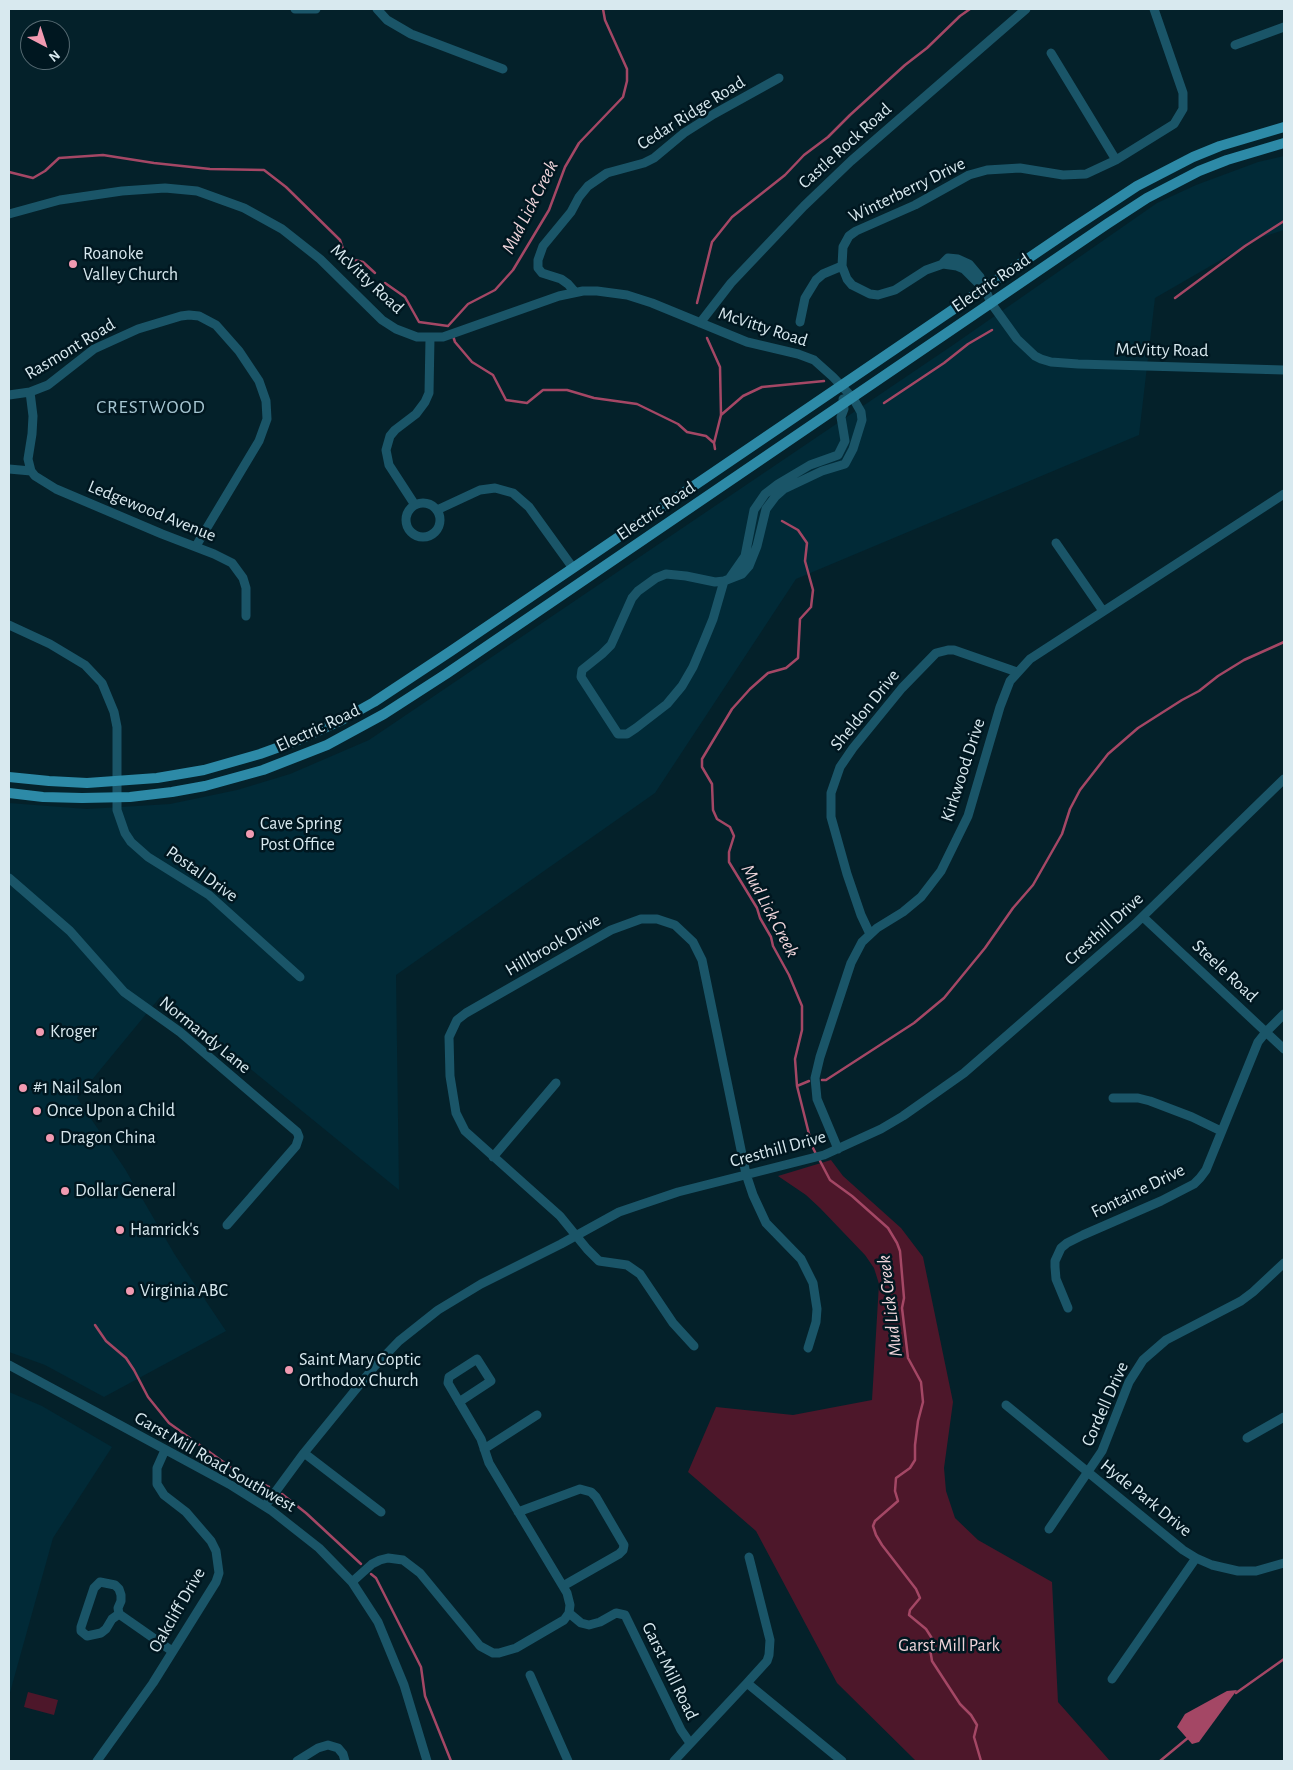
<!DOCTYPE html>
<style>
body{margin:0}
#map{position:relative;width:1293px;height:1770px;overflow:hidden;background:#04212a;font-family:"Alegreya Sans",sans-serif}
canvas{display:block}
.frame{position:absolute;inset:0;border:10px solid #d8e9ef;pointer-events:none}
.north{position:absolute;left:20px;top:20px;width:50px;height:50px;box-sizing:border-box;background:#001720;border:1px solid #566b73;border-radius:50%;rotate:140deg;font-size:14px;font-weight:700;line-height:20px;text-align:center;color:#d8e9ef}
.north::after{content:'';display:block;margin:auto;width:18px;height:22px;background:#f19ab1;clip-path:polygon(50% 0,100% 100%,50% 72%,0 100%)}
</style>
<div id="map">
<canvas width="1293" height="1770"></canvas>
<div class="frame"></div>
<div class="north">N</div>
</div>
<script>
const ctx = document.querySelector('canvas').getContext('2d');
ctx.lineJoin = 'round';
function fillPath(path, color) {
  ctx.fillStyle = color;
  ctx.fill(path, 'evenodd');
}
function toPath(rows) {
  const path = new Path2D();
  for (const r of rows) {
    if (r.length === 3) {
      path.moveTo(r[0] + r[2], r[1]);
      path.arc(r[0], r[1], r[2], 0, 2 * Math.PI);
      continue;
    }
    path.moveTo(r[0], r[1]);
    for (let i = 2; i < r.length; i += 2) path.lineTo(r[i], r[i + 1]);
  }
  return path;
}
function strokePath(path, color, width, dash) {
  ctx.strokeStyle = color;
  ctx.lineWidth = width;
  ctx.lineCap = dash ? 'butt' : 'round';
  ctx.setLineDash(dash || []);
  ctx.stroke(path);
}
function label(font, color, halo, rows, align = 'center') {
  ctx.font = font + ' "Alegreya Sans",sans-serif';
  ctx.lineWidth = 5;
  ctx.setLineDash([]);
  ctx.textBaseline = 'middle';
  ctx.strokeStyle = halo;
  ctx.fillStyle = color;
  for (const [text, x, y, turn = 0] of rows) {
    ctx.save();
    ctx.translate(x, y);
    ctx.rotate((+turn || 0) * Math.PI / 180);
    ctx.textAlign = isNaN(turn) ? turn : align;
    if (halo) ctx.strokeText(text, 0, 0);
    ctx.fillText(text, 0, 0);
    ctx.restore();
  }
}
const built = toPath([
 [1284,156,1284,230,1259,238,1155,298,1139,435,796,579,655,793,396,975,399,1190,161,996,77,1098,125,1169,175,1255,226,1331,104,1397,45,1365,9,1352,9,803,87,809,170,804,237,790,290,774,369,740,953,345,1157,203,1196,185,1258,162],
 [9,1392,42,1406,112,1447,53,1538,9,1696]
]);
const green = toPath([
 [831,1160,843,1176,901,1228,923,1257,953,1402,944,1468,946,1491,955,1518,978,1540,1052,1582,1058,1702,1110,1761,916,1761,837,1683,756,1531,688,1472,716,1407,793,1415,872,1400,879,1284,874,1268,865,1255,820,1208,806,1195,778,1176],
 [28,1692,58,1700,54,1715,24,1707]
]);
const water = toPath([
 [1237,1690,1199,1742,1192,1744,1177,1727,1185,1714,1227,1691]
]);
const stream = toPath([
 [9,172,33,178,45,171,59,158,103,155,154,163,210,169,264,170,286,187,340,240,346,258,363,262,375,273],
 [385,283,405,297,419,322,448,326],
 [1175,298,1245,246,1284,221],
 [697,303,712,242,732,217,785,175,804,155,828,137,850,115,905,65,927,48,960,16,970,9],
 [448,326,468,304,495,290,513,270,549,210,565,167,579,143,623,97,627,81,627,69,605,20,603,9],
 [453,336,455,342,472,362,493,375,506,400,527,403,543,390,567,390,594,398,637,404,678,424,687,432,706,436,714,443,715,449],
 [707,338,720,367,721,415,714,443],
 [884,403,944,363,968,344,992,330],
 [721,415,743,396,762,387,824,381],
 [782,521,798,530,807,543,805,561,813,590,811,607,800,619,798,658,786,668,768,673,750,689,732,709,702,759,702,767,712,784,713,810,717,819,730,827,734,836,729,852,729,862,757,908,760,918,771,937,773,946,789,975,802,1006,802,1030,795,1059,797,1086,812,1146,816,1154],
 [822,1080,826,1080,914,1023,944,998,985,948,1013,908,1033,885,1062,834,1070,809,1080,790,1108,754,1138,728,1182,700,1199,691,1218,676,1244,660,1284,642],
 [797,1086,809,1081],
 [819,1159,830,1180,852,1196,888,1228,897,1243,900,1251,904,1298,902,1308,908,1358,921,1382,923,1402,918,1421,915,1445,915,1460,910,1468,896,1478,895,1491,898,1501,875,1521,873,1526,876,1535,882,1545,916,1589,920,1598,910,1610,909,1615,926,1629,933,1640,930,1649,932,1661,960,1704,971,1715,977,1725,974,1737,981,1761],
 [95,1325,106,1341,126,1358,134,1370,148,1397,169,1423,240,1474,269,1487],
 [282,1494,306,1513,361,1564],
 [371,1574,376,1578,421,1667,425,1696,451,1761],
 [1236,1693,1284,1659],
 [1160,1761,1189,1737]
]);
const minor = toPath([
 [295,9,316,9],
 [377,9,387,20,411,34,503,69],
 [1235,45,1284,27],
 [1051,53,1116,160],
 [9,214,60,200,122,191,165,188,197,191,244,208,282,229,320,259,382,320,396,329,417,337,443,337,559,296,583,291,597,291,627,295,652,303,747,342,798,354,814,360,833,377,853,398,861,412,862,420,853,449,845,464,822,471,784,489,775,497,766,509,757,546,749,566,742,574,724,581],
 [943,263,948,258,958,259,969,264,980,277,991,303,1017,339,1035,356,1041,359,1051,362,1078,364,1284,370],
 [984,289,964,269,957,266,943,264,926,270,895,290,878,295,870,294,852,285,847,279,842,266,843,247,849,236,856,231,915,205,969,175,987,170,1020,168,1063,175,1086,174,1116,160,1174,124,1183,109,1183,93,1154,9],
 [575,292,568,284,561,279,542,273,538,268,538,260,543,246,571,212,579,197,588,186,607,173,644,163,654,158,684,133,714,114,779,78],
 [800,322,805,298,816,280,823,274,842,266],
 [700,323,731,283,804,206,851,161,1026,9],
 [30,392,33,416,32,434,28,459,31,471,35,476,56,489,162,534,214,554,232,563,243,578,246,588,246,616],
 [9,395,30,392,48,385,94,349,138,329,181,316,189,315,199,316,216,325,239,351,259,381,266,401,267,419,259,441,196,546],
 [9,469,31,471],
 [423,520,17],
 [415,505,389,465,386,450,390,436,395,430,416,414,425,402,429,393,430,338],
 [437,510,480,490,495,488,513,493,529,507,573,568],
 [1056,543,1103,611],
 [666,574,686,576,715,582,724,581,713,619,704,641,693,667,682,686,667,704,636,728,627,734,618,734,581,677,582,670,602,654,611,645,632,598,638,591,656,578,666,574],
 [729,579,745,556,754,510,765,494,778,484,810,465,838,455,845,441,841,417,844,409,843,399],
 [9,625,50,644,85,665,102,683,114,712,117,727,117,810,125,833,131,842,148,857,209,895,300,977],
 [9,878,70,931,124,992,180,1032,297,1132,299,1137,296,1146,227,1225],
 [1143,917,1284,1049],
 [870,934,861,915,847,874,831,817,831,793,840,767,853,748,902,688,936,653,948,650,954,650,1017,672],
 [1113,1098,1138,1098,1150,1101,1192,1117,1221,1131],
 [838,1149,817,1099,815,1078,820,1057,851,963,862,942,877,928,903,912,921,897,941,871,968,816,1000,707,1010,681,1030,659,1284,494],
 [493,1157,556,1083],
 [1068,1308,1056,1279,1055,1267,1055,1261,1061,1248,1067,1243,1083,1235,1161,1201,1194,1184,1200,1178,1206,1170,1258,1042,1266,1032,1284,1014],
 [694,1346,673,1323,640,1274,627,1265,599,1261,587,1249,560,1216,465,1131,456,1113,450,1076,449,1037,457,1020,466,1013,611,930,641,919,657,919,675,925,693,942,702,960,746,1174,753,1195,766,1223,801,1259,813,1283,817,1309,816,1322,808,1348],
 [9,1365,229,1484,272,1511,319,1548,352,1582,378,1622,404,1685,427,1761],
 [1006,1405,1183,1550,1196,1558,1212,1565,1238,1571,1256,1571,1284,1563],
 [1247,1438,1284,1417],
 [484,1449,537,1415],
 [304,1453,381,1512],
 [265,1506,304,1453,374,1367,399,1341,438,1310,481,1284,561,1244,619,1212,678,1192,824,1155,881,1129,903,1116,964,1073,1135,924,1284,779],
 [518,1512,580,1489,591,1492,596,1497,624,1545,623,1550,619,1554,563,1586],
 [1049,1529,1102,1451,1129,1382,1143,1360,1166,1340,1241,1301,1253,1292,1284,1263],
 [352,1582,372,1564,380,1560,388,1558,403,1560,420,1573,480,1646,493,1653,499,1653,516,1648,564,1620,569,1613,570,1605,567,1593,489,1463,481,1439,448,1383,449,1377,477,1359,491,1381,459,1402],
 [569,1613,581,1623,589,1625,600,1622,616,1613,625,1615,681,1730,690,1743],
 [119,1614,118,1608,121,1601,121,1595,119,1589,115,1585,100,1582,94,1588,81,1627,81,1631,87,1636,101,1633,106,1629,112,1619,119,1614,172,1651],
 [530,1675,568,1761],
 [1112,1679,1196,1558],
 [747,1683,842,1761],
 [97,1761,153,1683,216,1582,219,1573,216,1551,211,1541,186,1512,164,1495,157,1484,157,1468,165,1450],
 [297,1761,318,1748,328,1745,338,1748,343,1754,345,1761],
 [674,1761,747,1683,767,1661,769,1655,770,1640,749,1557]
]);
const major = toPath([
 [9,777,49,781,87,783,157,778,204,770,260,754,296,741,342,720,374,702,451,651,1070,230,1137,186,1193,157,1220,146,1284,127],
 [9,793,43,797,82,798,130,797,172,792,205,786,263,770,327,745,384,714,446,674,1107,224,1147,198,1199,171,1227,160,1284,143]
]);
const markers = [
 [73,264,5,"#f19ab1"],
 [250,834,5,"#f19ab1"],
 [40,1032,5,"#f19ab1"],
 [23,1088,5,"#f19ab1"],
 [37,1111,5,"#f19ab1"],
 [50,1138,5,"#f19ab1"],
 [65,1191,5,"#f19ab1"],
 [120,1230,5,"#f19ab1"],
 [130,1291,5,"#f19ab1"],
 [289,1370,5,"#f19ab1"]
];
const streetNames = [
 ["Cedar Ridge Road",691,113,-32],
 ["Castle Rock Road",845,146,-42],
 ["Winterberry Drive",907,190,-26],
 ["McVitty Road",367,279,43],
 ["Electric Road",991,283,-34],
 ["McVitty Road",763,327,18],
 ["Rasmont Road",70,349,-31],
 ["McVitty Road",1162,350,1],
 ["Ledgewood Avenue",152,511,22],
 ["Electric Road",656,511,-34],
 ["Sheldon Drive",865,710,-51],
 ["Electric Road",318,728,-25],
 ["Kirkwood Drive",963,770,-72],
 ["Postal Drive",202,874,35],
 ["Cresthill Drive",1104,929,-42],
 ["Hillbrook Drive",553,945,-30],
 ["Steele Road",1225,971,43],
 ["Normandy Lane",205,1035,39],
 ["Cresthill Drive",778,1149,-15],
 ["Fontaine Drive",1138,1191,-26],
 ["Cordell Drive",1105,1404,-66],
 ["Garst Mill Road Southwest",215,1462,30],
 ["Hyde Park Drive",1146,1498,39],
 ["Oakcliff Drive",177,1610,-60],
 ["Garst Mill Road",670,1671,64]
];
const poiNames = [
 ["Roanoke",83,254],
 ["Valley Church",83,275],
 ["Cave Spring",260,824],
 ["Post Office",260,845],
 ["Kroger",50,1032],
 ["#1 Nail Salon",33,1088],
 ["Once Upon a Child",47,1111],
 ["Dragon China",60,1138],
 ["Dollar General",75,1191],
 ["Hamrick's",130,1230],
 ["Virginia ABC",140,1291],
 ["Saint Mary Coptic",299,1360],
 ["Orthodox Church",299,1381]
];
const parkNames = [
 ["Garst Mill Park",949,1646]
];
const waterNames = [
 ["Mud Lick Creek",530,207,-63],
 ["Mud Lick Creek",770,911,62],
 ["Mud Lick Creek",890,1306,-97]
];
const neighbourhoodNames = [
 ["CRESTWOOD",151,407]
];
fillPath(built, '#012a37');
fillPath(green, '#4d172a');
fillPath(water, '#a44765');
strokePath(stream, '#a44765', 2.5);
strokePath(minor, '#1a5568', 9);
strokePath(major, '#2d8aa7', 10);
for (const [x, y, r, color] of markers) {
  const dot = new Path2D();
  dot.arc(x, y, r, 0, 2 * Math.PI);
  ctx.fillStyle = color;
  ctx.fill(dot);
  strokePath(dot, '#001720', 2);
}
label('18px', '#d8e9ef', '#001720', streetNames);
label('18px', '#d8e9ef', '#001720', poiNames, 'left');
label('18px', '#efd4da', '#001720', parkNames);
label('italic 19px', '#f0d5db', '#001720', waterNames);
ctx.letterSpacing = '1px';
label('19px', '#a6c6d2', '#001720', neighbourhoodNames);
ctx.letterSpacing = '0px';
</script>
